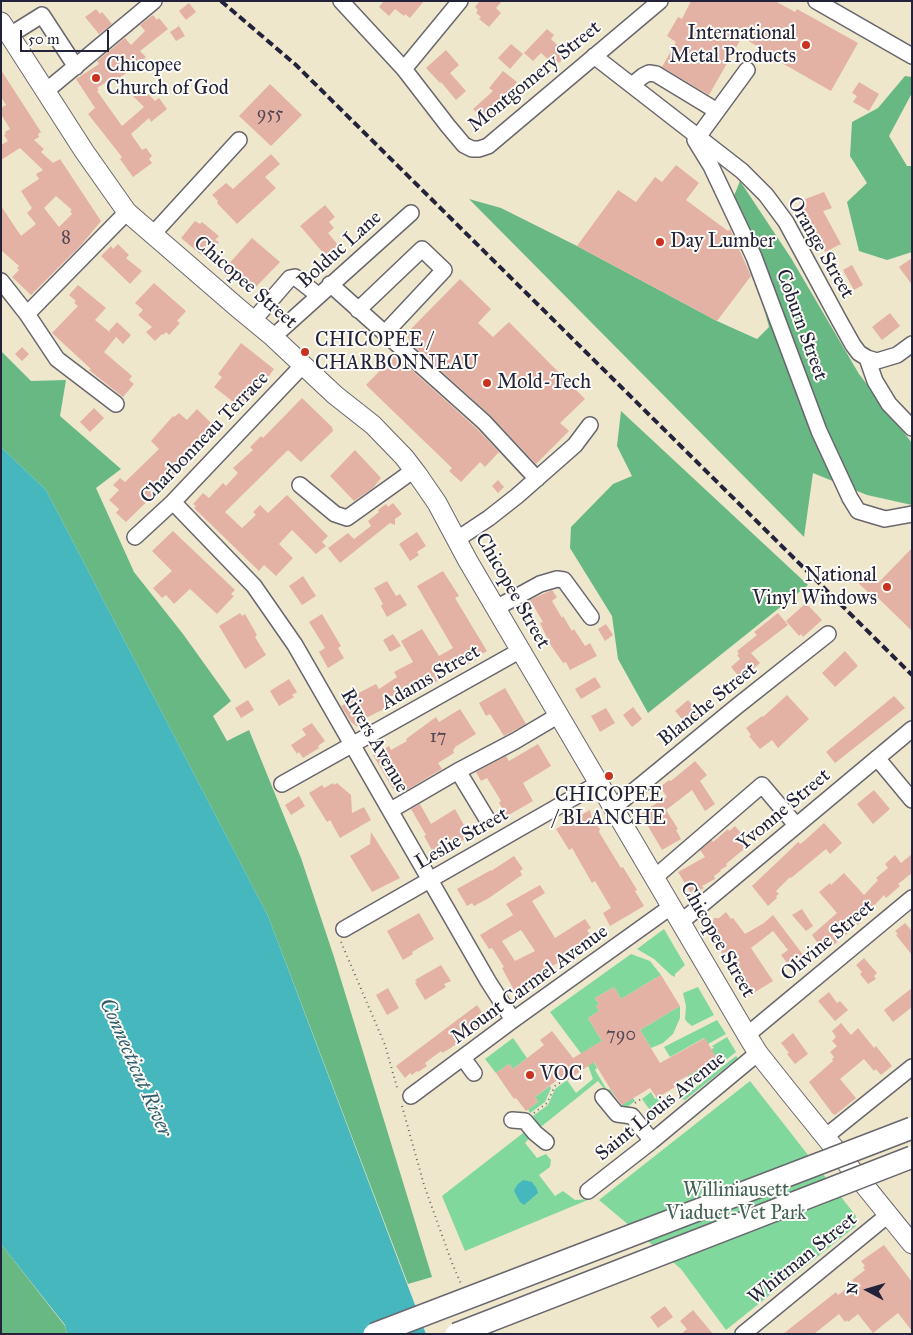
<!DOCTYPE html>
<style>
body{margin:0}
#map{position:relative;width:913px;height:1335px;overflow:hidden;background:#eee7cc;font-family:"IM FELL Great Primer",serif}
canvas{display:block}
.frame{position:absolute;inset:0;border:2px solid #22223b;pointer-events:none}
.north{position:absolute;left:843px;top:1265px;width:50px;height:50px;-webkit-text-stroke:4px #fdfcf7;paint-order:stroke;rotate:276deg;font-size:14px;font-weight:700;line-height:20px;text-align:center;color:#22223b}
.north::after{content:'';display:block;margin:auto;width:18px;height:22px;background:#22223b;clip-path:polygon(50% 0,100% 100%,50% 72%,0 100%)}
.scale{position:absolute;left:20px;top:30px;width:89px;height:22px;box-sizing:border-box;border:2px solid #22223b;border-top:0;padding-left:6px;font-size:15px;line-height:18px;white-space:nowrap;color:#22223b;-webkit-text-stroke:4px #fdfcf7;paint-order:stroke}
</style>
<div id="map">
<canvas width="913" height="1335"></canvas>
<div class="frame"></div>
<div class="north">N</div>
<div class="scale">50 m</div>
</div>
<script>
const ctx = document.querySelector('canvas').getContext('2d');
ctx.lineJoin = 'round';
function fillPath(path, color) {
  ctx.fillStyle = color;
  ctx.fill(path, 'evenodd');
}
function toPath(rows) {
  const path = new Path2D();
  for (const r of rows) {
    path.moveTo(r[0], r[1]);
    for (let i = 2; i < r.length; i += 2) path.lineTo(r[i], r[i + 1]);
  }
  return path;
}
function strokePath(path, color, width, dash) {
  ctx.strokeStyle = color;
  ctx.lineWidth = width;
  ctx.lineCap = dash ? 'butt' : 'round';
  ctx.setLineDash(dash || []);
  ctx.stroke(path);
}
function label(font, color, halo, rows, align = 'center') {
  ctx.font = font + ' "IM FELL Great Primer",serif';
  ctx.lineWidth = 4;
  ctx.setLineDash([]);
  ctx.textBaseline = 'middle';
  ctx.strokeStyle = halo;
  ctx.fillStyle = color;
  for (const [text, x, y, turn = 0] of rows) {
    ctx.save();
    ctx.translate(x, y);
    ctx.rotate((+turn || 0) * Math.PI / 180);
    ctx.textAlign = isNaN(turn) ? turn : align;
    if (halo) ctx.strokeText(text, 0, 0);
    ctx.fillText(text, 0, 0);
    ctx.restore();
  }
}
const green = toPath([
 [664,929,685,965,675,974,675,977,671,975,654,959,637,949],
 [631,954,650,961,661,975,621,999,614,987,595,998,599,1004,596,1006,599,1011,588,1018,602,1041,587,1050,597,1068,595,1070,607,1090,610,1089,620,1106,633,1098,635,1101,625,1109,619,1108,598,1081,537,1130,535,1125,537,1122,533,1116,548,1105,555,1089,567,1080,576,1093,593,1079,586,1060,550,1012],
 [698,987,714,1015,692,1026,687,1022,685,1019,686,1006,683,993],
 [680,1006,680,1018,673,1034,663,1043,651,1048,640,1030],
 [717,1020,726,1034,708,1044,704,1038,670,1057,664,1047],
 [727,1037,736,1052,693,1086,687,1076,717,1059,711,1049,714,1048,712,1046],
 [513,1038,527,1058,513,1069,509,1064,496,1073,485,1059],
 [736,1056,738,1058,685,1100,681,1099],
 [750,1081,856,1216,856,1226,726,1330,681,1269,599,1200],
 [550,1086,551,1088,545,1102,530,1113,528,1109,538,1102,535,1097],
 [651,1092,655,1099,657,1098,664,1109,646,1123,645,1120,652,1113,642,1099],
 [527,1130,531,1136,525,1143,537,1158,546,1154,551,1160,550,1167,539,1175,555,1196,563,1191,575,1200,590,1199,465,1251,442,1196]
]);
const forest = toPath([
 [905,76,912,77,912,93,889,136,907,166,912,166,912,252,887,260,859,251,847,202,867,183,850,156,852,122,878,108],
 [740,181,791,258,859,374,912,443,912,505,867,495,813,473,804,537,469,199,501,208,577,246,717,321,757,339,769,327,734,196],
 [1,351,31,381,66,380,60,416,121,469,96,488,134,572,183,634,231,701,213,716,227,741,249,730,301,858,334,957,432,1277,408,1284,268,916,46,490,1,447],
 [621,411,808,585,648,713,618,659,612,616,570,548,571,527,613,484,632,476,617,446],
 [1,1244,65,1326,67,1334,1,1334]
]);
const water = toPath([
 [1,447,46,490,268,916,426,1334,67,1334,65,1325,1,1244],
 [523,1180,532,1182,537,1189,538,1193,524,1205,520,1202,514,1191,517,1185]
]);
const building = toPath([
 [384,1,424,1,410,18,405,14,404,16,395,9,389,16,379,7],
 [480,1,502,1,496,8,501,13,489,27,479,19,481,17,476,13,478,10,475,7],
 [691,1,775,1,795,12,797,9,858,43,831,91,759,50,760,48,742,37,709,95,662,67,676,42,667,36,678,17,682,19],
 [189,3,196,12,186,20,179,11],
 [96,9,100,14,102,12,112,24,99,34,85,17],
 [153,15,157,20,159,18,168,29,140,51,146,57,136,67,114,81,113,78,97,88,99,90,97,91,122,126,144,107,132,95,141,86,155,101,159,98,167,109,151,122,149,118,131,134,142,150,146,148,152,156,149,159,152,163,133,177,120,159,122,157,88,114,95,108,76,79,99,64,97,61,125,38,131,45,145,31,140,25],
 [179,26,185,36,176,41,170,32],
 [547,29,554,35,551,39,564,51,562,53,565,56,559,63,556,61,553,64,541,53,533,61,524,53],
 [511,44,523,54,510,69,498,58],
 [446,50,459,65,450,73,466,91,456,100,441,82,440,83,426,68],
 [1,70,41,132,38,134,39,137,34,140,44,149,41,152,53,163,60,159,101,221,82,244,31,295,12,277,19,270,17,268,19,266,1,250,1,206,21,236,36,224,27,213,32,208,21,191,39,179,36,174,43,170,20,148,1,160,1,145,8,141,4,135,6,134,5,132,10,129,1,114,1,108,6,105,1,97],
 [56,196,72,210,70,211,72,214,59,227,44,208],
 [503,71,517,82,499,105,502,107,486,122,473,109,493,91,489,88],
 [859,82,879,94,869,111,853,102,857,96,852,93],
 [270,84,302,115,271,146,239,116],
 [271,154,280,164,265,177,276,188,237,224,217,203,218,201,212,195,226,183,233,189],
 [676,165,699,183,686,200,728,231,730,229,751,276,717,321,577,246,618,190,636,202,655,177,662,182],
 [824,192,832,208,823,211,841,244,825,252,806,218,800,201],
 [325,205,335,217,329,222,334,228,328,233,344,252,332,263,300,226],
 [195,221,200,224,202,222,219,236,215,240,219,242,205,258,181,238],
 [252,238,280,262,252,291,225,268],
 [118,244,129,255,126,258,142,271,130,284,101,256,111,246,113,249],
 [912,258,912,285,899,267],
 [852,265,863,285,854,290,843,270],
 [460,279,491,309,478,323,493,337,509,322,585,399,560,423,569,431,536,464,490,415,408,341,409,339,405,335],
 [154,283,186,311,177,321,180,323,169,335,166,332,163,335,162,334,155,341,146,332,152,327,138,315,143,310,135,303],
 [78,285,106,308,95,320,112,334,109,331,117,322,131,335,123,344,116,337,104,352,132,376,129,380,134,384,123,397,89,370,91,369,52,333,78,306,74,303,76,301,69,295],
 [890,313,900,326,882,340,872,327],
 [241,343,274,369,264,383,261,381,241,408,214,387,222,377,218,374],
 [22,347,29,354,22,361,15,354],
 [395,355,477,429,499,452,485,467,480,462,461,482,449,471,452,468,366,385],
 [302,398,332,427,333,431,301,462,288,450,225,512,242,528,256,515,253,512,260,505,268,513,287,495,328,536,322,542,326,546,316,554,292,530,279,544,293,558,276,576,264,565,259,571,194,508,196,506,193,504,203,493,209,498,223,483,226,486,238,473,233,468,253,450,250,447,261,436,263,438],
 [94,408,104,418,90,432,80,422],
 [197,409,219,431,126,522,116,513,119,509,109,500,119,490,113,485,120,478,125,482,159,449,151,441,173,416,174,417,179,413,187,420],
 [355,450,381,478,373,488,354,501,330,476],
 [498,480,504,487,498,493,492,486],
 [393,503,402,514,395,519,395,525,390,523,340,563,328,548,348,533,354,539,371,526,368,521,379,512,378,510,386,504,388,507],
 [173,531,235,590,231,594,234,596,217,614,190,589,174,604,166,595,162,598,153,588,172,571,152,551],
 [417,532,426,546,417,552,419,555,410,561,399,544],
 [912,548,912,631,871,591,869,593,857,582,868,571,879,582],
 [443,571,459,596,455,598,487,651,475,658,476,660,463,667,459,660,442,669,444,672,437,676,439,680,428,686,426,683,403,696,387,696,392,705,360,721,360,729,351,722,341,706,345,704,343,701,376,684,379,689,397,677,394,672,413,662,401,641,422,629,439,656,453,648,417,586],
 [303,576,316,596,302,605,289,586],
 [387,581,396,596,400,594,407,605,387,617,381,606,383,604,374,588],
 [552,590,557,597,552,601,562,618,563,616,572,631,574,629,585,646,590,643,597,656,570,670,566,662,563,663,550,644,540,623,543,622,530,600],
 [806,603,822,620,803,637,801,634,799,636,786,621],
 [240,613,242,616,245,614,257,635,255,637,266,655,245,669,219,626],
 [778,613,788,625,751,653,760,663,741,679,731,667,740,659,737,655,739,654,737,651,757,635,754,632],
 [322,614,341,646,338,648,344,658,328,668,319,652,325,648,309,622],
 [606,624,613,635,605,641,598,629],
 [393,634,401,646,390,652,383,640],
 [845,651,858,666,835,687,822,673],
 [595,677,601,687,581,699,575,689],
 [289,679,297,692,292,695,294,697,279,706,270,691],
 [505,688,526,724,504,736,490,714,486,716,479,703],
 [787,695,809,719,778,748,772,740,760,749,749,736,751,735,746,728,762,716,763,717],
 [894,696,905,708,835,763,826,752],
 [248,700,254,710,241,718,235,708],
 [688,700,701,715,688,726,675,711],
 [633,707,642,719,632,727,623,715],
 [606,708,615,723,600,732,591,716],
 [460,709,476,734,455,747,455,748,453,750,454,753,438,763,442,769,400,794,396,787,393,789,373,755,389,746,391,750,407,741,406,739,436,717,439,722],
 [312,723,325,741,318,746,319,748,303,758,299,752,297,754,291,745,306,735,302,729],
 [538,744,551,766,523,783,533,801,507,816,499,803,501,801,487,778,481,781,476,772,506,756,509,761],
 [695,761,707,775,700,781,715,804,705,811,692,790,666,810,678,829,676,830,681,839,662,850,641,814,648,810,647,809,667,797,660,787,669,780,671,781],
 [333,783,334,785,337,783,351,795,352,813,364,807,371,820,340,838,330,820,327,822,309,793,322,785,324,788],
 [874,790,890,809,873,824,857,804],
 [299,796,305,806,291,815,285,805],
 [420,804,431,824,455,809,470,836,436,857,424,836,426,835,411,809],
 [590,810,592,819,600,829,599,832,621,868,623,867,637,890,635,891,644,906,610,926,603,913,611,908,595,881,592,883,572,848,569,850,556,829],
 [824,823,842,843,830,854,826,849,791,878,790,877,776,891,779,894,776,896,777,898,768,906,752,886,790,850,798,842,800,844,803,842],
 [735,826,750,844,726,864,727,866,720,870,721,871,714,876,715,879,702,886,704,888,692,895,678,872,705,857,700,850,712,840,713,842,728,829,729,831],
 [371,832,400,878,372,892,350,856,370,844],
 [912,854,912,873,898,884,900,886,886,898,884,895,860,921,861,922,824,953,812,935,837,913,819,892,830,883,831,885,844,873,864,895,878,880,876,878,888,868,885,864,895,855,901,863],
 [514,856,523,869,520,871,522,875,489,898,474,906,472,903,467,906,457,889,491,870,491,871],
 [540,885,545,893,532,901,555,938,585,919,591,928,587,930,596,944,583,952,582,950,564,962,563,960,545,970,549,977,520,994,518,991,515,992,502,968,504,967,492,948,489,949,480,935,513,915,506,904],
 [521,930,535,951,515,961,502,941],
 [802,909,813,926,806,931,792,915],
 [726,912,731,919,733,918,745,934,764,923,773,915,810,964,796,975,781,955,788,950,773,931,751,948,773,981,747,997,747,989,738,971,735,969,726,954,723,955,706,927,713,922,714,918,719,918],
 [419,913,434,939,412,952,413,954,403,960,387,931],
 [905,923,912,931,912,955,896,935,898,934,895,931],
 [864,958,877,973,874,976,876,979,868,984,860,974,862,972,856,965],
 [441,965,451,981,444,984,446,987,425,1000,415,983,417,982,415,980],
 [661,975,680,1006,640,1030,660,1063,705,1038,717,1059,673,1084,675,1087,657,1098,650,1088,622,1105,614,1095,594,1062,568,1080,564,1075,535,1097,538,1102,526,1111,516,1098,514,1099,496,1073,509,1064,513,1069,544,1045,540,1040,552,1031,573,1058,602,1041,588,1018,599,1011,596,1006,599,1004,595,998,614,987,621,999],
 [388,988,399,1008,387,1015,376,995],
 [912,988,912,1007,893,1022,884,1010],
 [829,992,837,1003,840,1001,848,1010,835,1021,818,1001],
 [477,1005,488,1021,480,1027,479,1026,473,1031,471,1029,456,1040,458,1043,449,1049,442,1053,441,1051,425,1063,427,1066,418,1072,417,1071,412,1075,410,1073,405,1078,396,1066],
 [841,1023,851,1035,858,1028,874,1048,876,1046,892,1066,881,1075,876,1069,874,1071,864,1059,840,1079,856,1098,835,1115,832,1113,809,1082,833,1061,832,1059,834,1057,830,1052,837,1046,832,1041,836,1037,832,1031],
 [793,1033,808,1054,795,1064,787,1054,789,1053,781,1043],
 [884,1245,912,1282,912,1331,898,1313,873,1333,858,1314,848,1322,847,1320,845,1322,839,1314,814,1334,783,1334,836,1292,838,1295,854,1283,852,1280,865,1270,863,1267,865,1266,861,1261],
 [665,1306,673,1317,658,1328,650,1317],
 [693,1310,713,1334,681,1334,687,1329,680,1321]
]);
const path = toPath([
 [341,942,385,1045,398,1091],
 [635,1103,641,1099],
 [402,1106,424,1185,452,1263,461,1284],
 [534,1113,547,1103,555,1086,567,1078]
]);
const minor = toPath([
 [341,1,404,69,448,126,464,145,472,149,479,149,488,146,660,1],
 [816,1,912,56],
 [10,35,42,15,76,67],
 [594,56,742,171,766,195,786,222,839,320,853,345,859,353,867,358,875,381,889,404,912,428],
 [404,69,460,1],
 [632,85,643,76,649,73,656,74,717,111],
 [46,91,154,1],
 [698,137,747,70],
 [695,140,711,166,754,257,819,431,850,498,858,511,885,519,912,514],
 [153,234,239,140],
 [1,281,27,314],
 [330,284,484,422,537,479],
 [358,310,422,249,444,270,385,333],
 [253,321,290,278,295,277,318,295],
 [273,337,411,213],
 [867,358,877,361,897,355,912,344],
 [116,404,57,359,27,314,127,212],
 [300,485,335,514,347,518,414,470],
 [173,502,254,586,295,645,488,981,513,1020],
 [135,537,173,502,303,365],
 [456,540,489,518,517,496,575,445,590,425],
 [496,608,540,584,557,579,564,580,591,617],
 [877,758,912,800],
 [282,784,521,650],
 [613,808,736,707,828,634],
 [391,810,458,771],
 [487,819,458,771,515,741,559,715],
 [654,878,762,785,796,825],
 [681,922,912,729],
 [344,929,599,783],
 [747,1035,912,898],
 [463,1058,474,1073],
 [411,1096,513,1020,672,906],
 [603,1097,617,1114,632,1116,652,1141],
 [512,1120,525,1121,535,1133,546,1142],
 [825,1137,912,1067],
 [588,1191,652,1141,758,1053],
 [743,1334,888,1215]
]);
const major = toPath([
 [1,22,84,151,127,212,238,308,273,337,335,395,373,425,404,457,417,474,437,503,468,561,747,1035,758,1053,789,1092,912,1244]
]);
const rail = toPath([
 [221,1,296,65,912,675]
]);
const highwayBridge = toPath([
 [374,1334,912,1128],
 [456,1334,912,1157]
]);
const markers = [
 [806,45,5,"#c8321e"],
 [96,78,5,"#c8321e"],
 [660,242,5,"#c8321e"],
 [305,352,5,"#c8321e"],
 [487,383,5,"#c8321e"],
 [887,587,5,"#c8321e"],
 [609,776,5,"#c8321e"],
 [530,1075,5,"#c8321e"]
];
const numberNames = [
 ["955",270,115],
 ["8",66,239],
 ["17",438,738],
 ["790",621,1036]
];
const poiNames = [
 ["International",796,34,"right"],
 ["Metal Products",796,57,"right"],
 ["Chicopee",106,66],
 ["Church of God",106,89],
 ["Day Lumber",670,242],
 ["CHICOPEE /",315,341],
 ["CHARBONNEAU",315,364],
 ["Mold-Tech",497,383],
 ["National",877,576,"right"],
 ["Vinyl Windows",877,599,"right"],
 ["CHICOPEE",609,796,"center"],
 ["/ BLANCHE",609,819,"center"],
 ["VOC",540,1075]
];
const streetNames = [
 ["Montgomery Street",535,77,-39],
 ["Orange Street",820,248,60],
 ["Bolduc Lane",340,250,-42],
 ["Chicopee Street",245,283,41],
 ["Coburn Street",801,325,70],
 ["Charbonneau Terrace",205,438,-46],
 ["Chicopee Street",512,591,60],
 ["Adams Street",431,678,-30],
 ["Blanche Street",708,705,-39],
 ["Rivers Avenue",374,741,60],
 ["Yvonne Street",784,810,-40],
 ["Leslie Street",462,839,-30],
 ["Chicopee Street",717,940,60],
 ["Olivine Street",828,941,-40],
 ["Mount Carmel Avenue",530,985,-36],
 ["Saint Louis Avenue",661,1107,-39],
 ["Whitman Street",803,1259,-39]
];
const parkNames = [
 ["Williniausett",736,1191],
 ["Viaduct-Vet Park",736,1214]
];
const waterNames = [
 ["Connecticut River",135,1068,66]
];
fillPath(green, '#80d89d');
fillPath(forest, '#68b884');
fillPath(water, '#47b7be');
fillPath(building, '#e4b2a4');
strokePath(minor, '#69676e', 18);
strokePath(major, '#69676e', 21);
strokePath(path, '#69676e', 2, [1, 4]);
strokePath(minor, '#fff', 15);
strokePath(major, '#fff', 19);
strokePath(rail, '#22223b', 4, [8, 4]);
strokePath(highwayBridge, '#69676e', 24, []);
strokePath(highwayBridge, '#fff', 21);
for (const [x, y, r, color] of markers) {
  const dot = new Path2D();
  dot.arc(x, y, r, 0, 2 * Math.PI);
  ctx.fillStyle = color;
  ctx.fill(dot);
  strokePath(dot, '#fdfcf7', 2);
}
label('18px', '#524655', null, numberNames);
label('20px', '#22223b', '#fdfcf7', poiNames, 'left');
label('20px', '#22223b', '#fdfcf7', streetNames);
label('20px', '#43625d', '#fdfcf7', parkNames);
label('italic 21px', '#315e6f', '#fdfcf7', waterNames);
</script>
